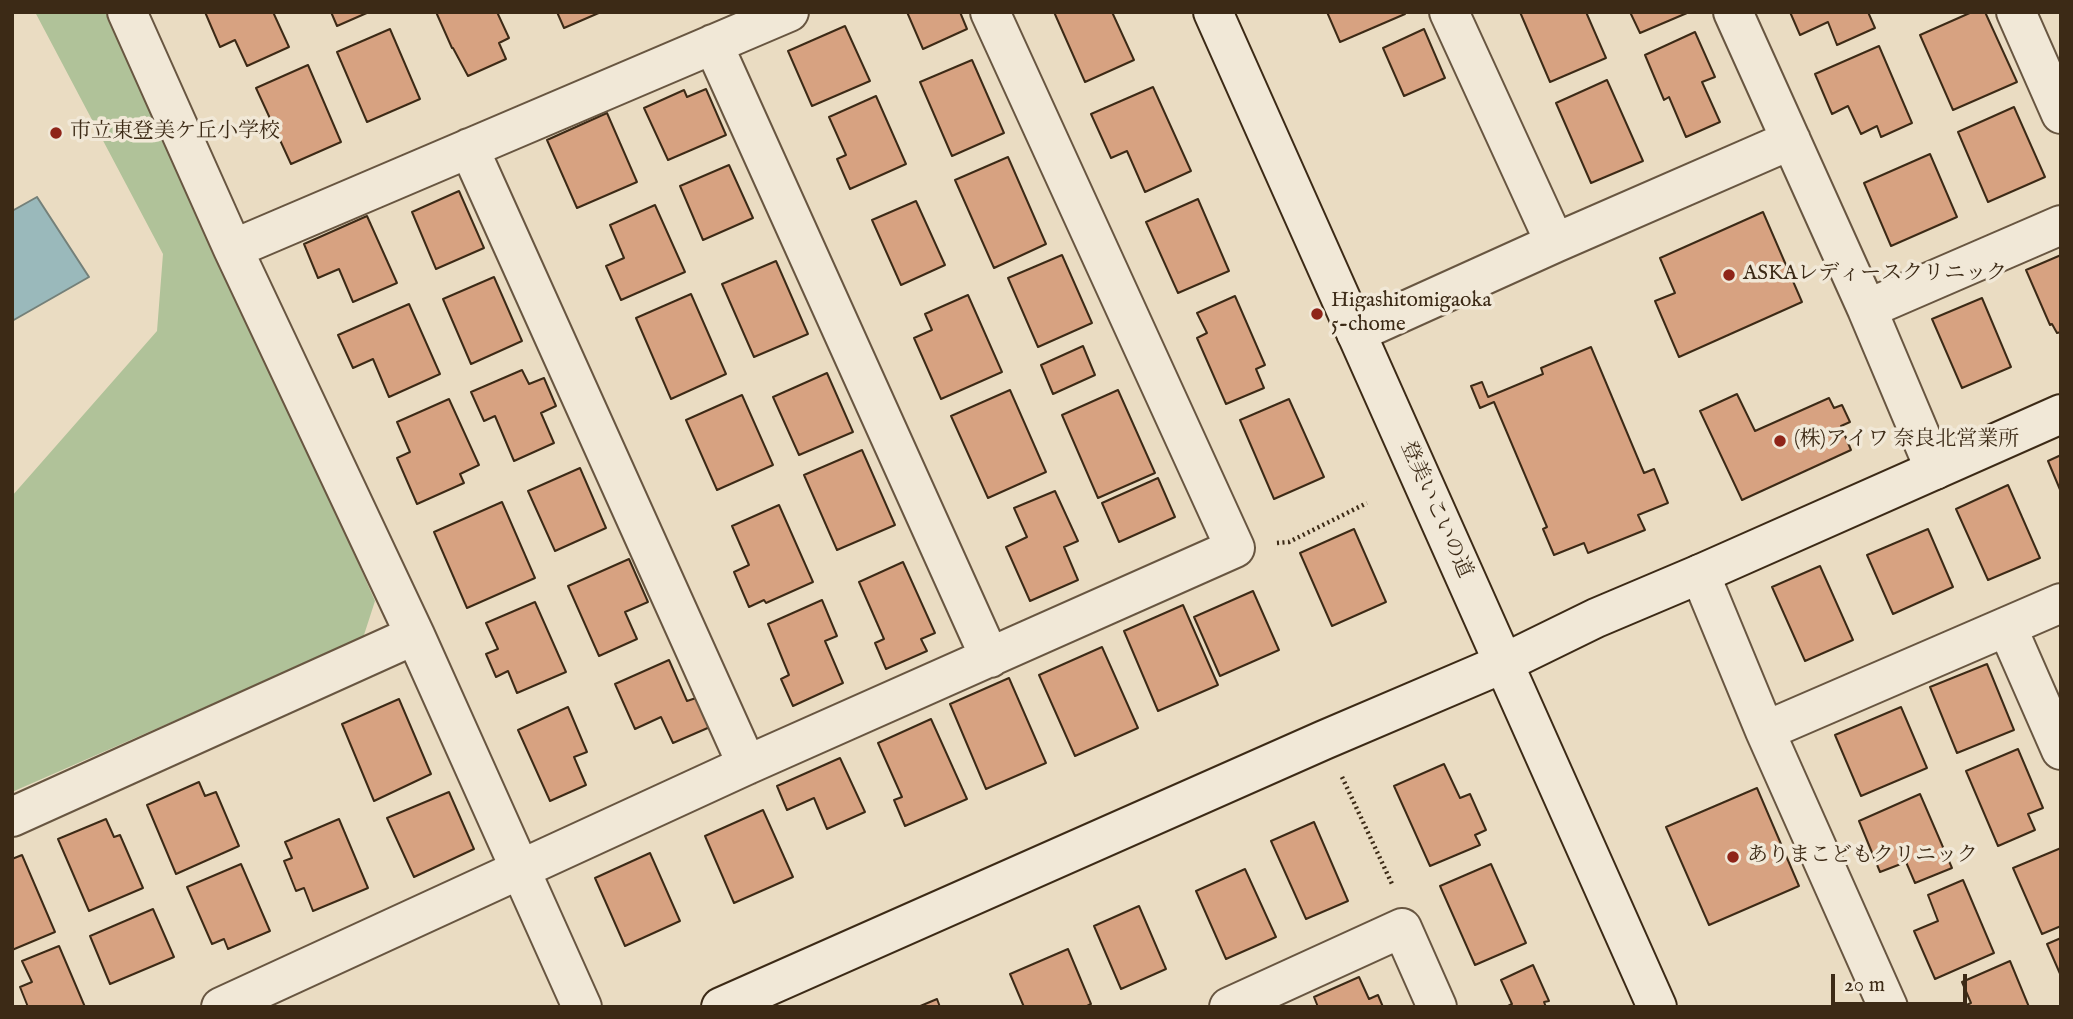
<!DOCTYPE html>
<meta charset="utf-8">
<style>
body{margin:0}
#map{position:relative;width:2073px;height:1019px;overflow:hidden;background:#eadcc2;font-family:"IM FELL English",serif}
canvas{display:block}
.frame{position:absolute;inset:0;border:14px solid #3c2a16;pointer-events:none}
.scale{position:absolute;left:1831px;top:974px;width:136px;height:32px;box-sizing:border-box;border:4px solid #3c2a16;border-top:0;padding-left:9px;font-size:21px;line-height:24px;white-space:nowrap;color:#3c2a16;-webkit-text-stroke:5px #f1e8d7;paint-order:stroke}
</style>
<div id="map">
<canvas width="2073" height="1019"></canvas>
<div class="frame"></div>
<div class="scale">20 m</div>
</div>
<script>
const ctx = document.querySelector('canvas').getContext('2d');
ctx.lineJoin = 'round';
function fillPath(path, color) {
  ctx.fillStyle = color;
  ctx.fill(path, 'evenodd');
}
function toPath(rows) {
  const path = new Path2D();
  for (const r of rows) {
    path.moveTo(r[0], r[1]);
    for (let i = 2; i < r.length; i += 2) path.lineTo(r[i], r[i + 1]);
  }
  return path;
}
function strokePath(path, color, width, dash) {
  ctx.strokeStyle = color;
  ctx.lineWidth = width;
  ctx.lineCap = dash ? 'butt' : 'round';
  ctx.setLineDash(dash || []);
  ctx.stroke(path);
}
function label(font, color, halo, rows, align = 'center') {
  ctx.font = font + ' "IM FELL English","Noto Serif JP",serif';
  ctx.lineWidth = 7;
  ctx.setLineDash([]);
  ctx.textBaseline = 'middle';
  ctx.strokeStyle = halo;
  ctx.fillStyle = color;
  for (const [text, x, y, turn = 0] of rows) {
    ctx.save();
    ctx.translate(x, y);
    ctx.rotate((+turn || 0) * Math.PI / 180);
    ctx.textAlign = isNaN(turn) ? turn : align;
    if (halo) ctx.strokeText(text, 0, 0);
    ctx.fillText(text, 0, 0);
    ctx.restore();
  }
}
const green = toPath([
 [35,12,114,12,375,601,363,638,12,792,12,496,157,331,163,254]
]);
const water = toPath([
 [37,197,89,277,12,321,12,211,37,197]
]);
const building = toPath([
 [205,12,273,12,289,47,247,66,235,40,220,47,205,12],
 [331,12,369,12,337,26,331,12],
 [436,12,497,12,509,38,499,43,506,59,468,76,453,48,452,48,436,12],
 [557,12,601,12,564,28,557,12],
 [907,12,960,12,967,29,923,49,907,12],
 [1054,12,1112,12,1134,60,1085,82,1054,12],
 [1327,12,1404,12,1405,14,1340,42,1327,12],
 [1520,12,1586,12,1606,58,1550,82,1520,12],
 [1630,12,1686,12,1687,13,1640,33,1630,12],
 [1790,12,1868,12,1875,28,1837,45,1828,22,1800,35,1790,12],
 [1972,12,1985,12,2017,82,1953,110,1920,35,1972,12],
 [845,26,870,81,812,106,788,51,845,26],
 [390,29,420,99,367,122,337,52,390,29],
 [1424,29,1445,78,1404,96,1383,48,1424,29],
 [1695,32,1715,77,1702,82,1720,122,1686,137,1669,97,1664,100,1645,55,1695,32],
 [1879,46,1912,123,1881,137,1877,126,1861,134,1848,106,1832,114,1815,74,1879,46],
 [972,60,1004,133,952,156,920,82,972,60],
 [308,65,341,142,291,164,256,88,308,65],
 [1607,80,1643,161,1591,183,1556,103,1607,80],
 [1153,87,1191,171,1145,192,1127,151,1111,158,1091,114,1153,87],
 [706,89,726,135,668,160,644,108,684,90,687,97,706,89],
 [876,96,906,164,850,189,837,159,846,155,829,117,876,96],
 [2014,107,2045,177,1988,202,1958,132,2014,107],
 [607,113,637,182,577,208,547,140,607,113],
 [1930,154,1957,217,1891,246,1864,183,1930,154],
 [1008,157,1046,244,994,268,955,180,1008,157],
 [729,165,753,218,703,240,680,186,729,165],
 [459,191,484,248,436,269,412,212,459,191],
 [1198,199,1229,271,1178,293,1146,222,1198,199],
 [916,201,945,265,901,285,872,220,916,201],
 [655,205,685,272,621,300,606,266,624,258,610,225,655,205],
 [1763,212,1802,302,1679,357,1655,301,1675,293,1660,258,1763,212],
 [367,216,397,283,353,302,339,269,318,278,304,244,367,216],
 [1062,255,1092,323,1038,347,1008,278,1062,255],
 [2061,255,2061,332,2057,333,2052,324,2050,325,2026,270,2061,255],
 [776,261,808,334,754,357,722,284,776,261],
 [494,277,522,341,471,364,443,299,494,277],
 [691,294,726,374,671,399,636,318,691,294],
 [968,295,1002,372,941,399,914,338,932,330,925,314,968,295],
 [1235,296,1265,365,1256,369,1264,388,1226,404,1197,338,1207,333,1197,313,1235,296],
 [1982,298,2011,367,1962,388,1932,319,1982,298],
 [409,304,440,374,389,397,373,359,353,368,338,335,409,304],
 [1083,346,1095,375,1053,394,1041,365,1083,346],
 [1591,347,1644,473,1654,469,1668,503,1638,515,1645,530,1588,553,1584,543,1554,555,1543,529,1547,527,1494,402,1480,408,1471,386,1482,382,1488,397,1543,374,1541,368,1591,347],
 [522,370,529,384,544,378,556,406,541,413,554,443,514,461,495,416,484,421,471,392,522,370],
 [827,373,853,432,799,455,773,397,827,373],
 [1010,390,1046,472,988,498,951,416,1010,390],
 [1118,390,1155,473,1098,498,1062,415,1118,390],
 [1737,394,1755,431,1829,398,1834,408,1842,405,1850,422,1841,426,1851,450,1742,500,1700,411,1737,394],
 [742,395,773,465,717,490,686,420,742,395],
 [449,399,479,465,460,474,464,483,417,504,397,458,410,452,397,422,449,399],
 [1289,399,1324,477,1274,499,1240,420,1289,399],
 [862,450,895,525,837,550,804,475,862,450],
 [2061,455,2061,492,2048,461,2061,455],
 [580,468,606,528,555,551,528,491,580,468],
 [1158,478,1175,517,1119,542,1102,503,1158,478],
 [2008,485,2040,558,1988,580,1956,509,2008,485],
 [1055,491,1078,541,1064,547,1078,580,1030,601,1006,547,1027,537,1014,508,1055,491],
 [502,502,535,578,467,608,434,532,502,502],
 [779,505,813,582,766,603,764,600,749,607,734,572,749,565,732,526,779,505],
 [1354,529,1386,602,1332,626,1300,553,1354,529],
 [1928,529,1953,587,1893,614,1867,555,1928,529],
 [629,559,648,602,625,612,637,639,599,656,568,586,629,559],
 [903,562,935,633,921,639,927,651,886,669,875,643,884,639,859,582,903,562],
 [1820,566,1853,640,1805,661,1772,587,1820,566],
 [1253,591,1279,650,1220,676,1194,617,1253,591],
 [822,600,837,636,825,641,843,683,793,706,781,679,789,675,768,624,822,600],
 [535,602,566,672,517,693,508,671,496,677,486,654,498,649,486,623,535,602],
 [1183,605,1218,685,1158,711,1124,631,1183,605],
 [1102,647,1138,728,1075,756,1039,675,1102,647],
 [669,660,687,701,696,698,710,727,673,743,661,717,635,729,615,684,669,660],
 [1987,664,2014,730,1957,753,1930,687,1987,664],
 [1009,678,1046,763,986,789,950,704,1009,678],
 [399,699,431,774,374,801,342,724,399,699],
 [568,707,587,752,574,757,586,785,550,801,518,730,568,707],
 [1901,707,1927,768,1861,796,1835,735,1901,707],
 [931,719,967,799,905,826,894,800,902,797,878,743,931,719],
 [2018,749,2043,808,2028,814,2035,830,1998,846,1966,771,2018,749],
 [840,758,865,812,827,829,814,798,787,810,777,786,840,758],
 [1444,764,1460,798,1470,794,1486,830,1475,835,1480,845,1430,866,1394,786,1444,764],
 [199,782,205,796,216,792,239,846,176,874,147,805,199,782],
 [1757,788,1799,886,1709,925,1666,827,1757,788],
 [449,792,474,849,414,877,387,818,449,792],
 [1920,794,1952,868,1915,883,1906,862,1880,872,1859,821,1920,794],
 [763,810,793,877,734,903,705,836,763,810],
 [106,819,114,837,120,835,143,888,89,911,58,839,106,819],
 [339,819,368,888,313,911,304,888,296,891,284,861,292,858,285,842,339,819],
 [1314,822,1348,901,1306,919,1271,841,1314,822],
 [2061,848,2061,926,2042,934,2013,868,2061,848],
 [650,853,680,921,625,946,595,878,650,853],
 [22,855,55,932,12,950,12,859,22,855],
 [241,864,270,931,228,949,224,939,212,944,187,887,241,864],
 [1491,864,1526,943,1475,965,1440,886,1491,864],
 [1245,869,1276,937,1226,959,1196,891,1245,869],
 [1963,880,1994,953,1935,979,1914,931,1938,921,1928,895,1963,880],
 [1139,906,1166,969,1121,989,1094,926,1139,906],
 [153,909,174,957,110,984,90,936,153,909],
 [2061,938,2061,976,2047,944,2061,938],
 [59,946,85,1007,28,1007,20,987,32,982,22,961,59,946],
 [1068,949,1091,1004,1085,1007,1024,1007,1010,974,1068,949],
 [2010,961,2029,1007,1962,1007,1971,1003,1962,982,2010,961],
 [1533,965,1549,1001,1544,1002,1546,1007,1506,1007,1512,1004,1501,980,1533,965],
 [1359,977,1369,999,1378,995,1383,1007,1318,1007,1314,997,1359,977],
 [937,999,940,1007,918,1007,937,999]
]);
const path = toPath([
 [1277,543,1289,542,1367,503],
 [1342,777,1393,886]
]);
const street = toPath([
 [127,12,233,249,415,635,582,1007],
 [1449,12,1555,243],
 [1733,12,1867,309,1935,470],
 [2016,12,2061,114],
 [713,44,990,658],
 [469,148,747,765],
 [233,249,789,12],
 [1867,309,2061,225],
 [1356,333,1555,243,1791,140],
 [1700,574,1765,731,1888,1007],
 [2007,627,2061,750],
 [1765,731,2061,603],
 [12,817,415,635],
 [221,1007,747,765,1235,548,990,12],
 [1229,1007,1402,928,1437,1007]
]);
const secondary = toPath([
 [1213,12,1657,1007],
 [721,1007,1324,740,1502,664,1596,618,1700,574,2061,414]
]);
const markers = [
 [56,133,7,"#8f2418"],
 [1729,275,7,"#8f2418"],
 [1317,314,7,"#8f2418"],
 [1780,441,7,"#8f2418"],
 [1733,857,7,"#8f2418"]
];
const poiNames = [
 ["市立東登美ケ丘小学校",70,133],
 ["ASKAレディースクリニック",1743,275],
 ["Higashitomigaoka",1331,302],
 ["5-chome",1331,326],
 ["(株)アイワ 奈良北営業所",1794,441],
 ["ありまこどもクリニック",1747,857]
];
const streetNames = [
 ["登美いこいの道",1435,510,66]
];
fillPath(green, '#b0c299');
fillPath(water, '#9ab9bb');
strokePath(water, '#748079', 2);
fillPath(building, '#d7a281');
strokePath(building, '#3c2a16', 2);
strokePath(street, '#685641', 42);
strokePath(secondary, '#3c2a16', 42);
strokePath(path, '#3c2a16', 4.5, [2, 3.5]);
strokePath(street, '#f1e8d7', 38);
strokePath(secondary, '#f1e8d7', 38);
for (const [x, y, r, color] of markers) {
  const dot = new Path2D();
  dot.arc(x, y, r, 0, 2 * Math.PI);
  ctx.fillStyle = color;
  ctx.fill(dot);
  strokePath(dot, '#f1e8d7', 2.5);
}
label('21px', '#3c2a16', '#f1e8d7', poiNames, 'left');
label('21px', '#3c2a16', '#f1e8d7', streetNames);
</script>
